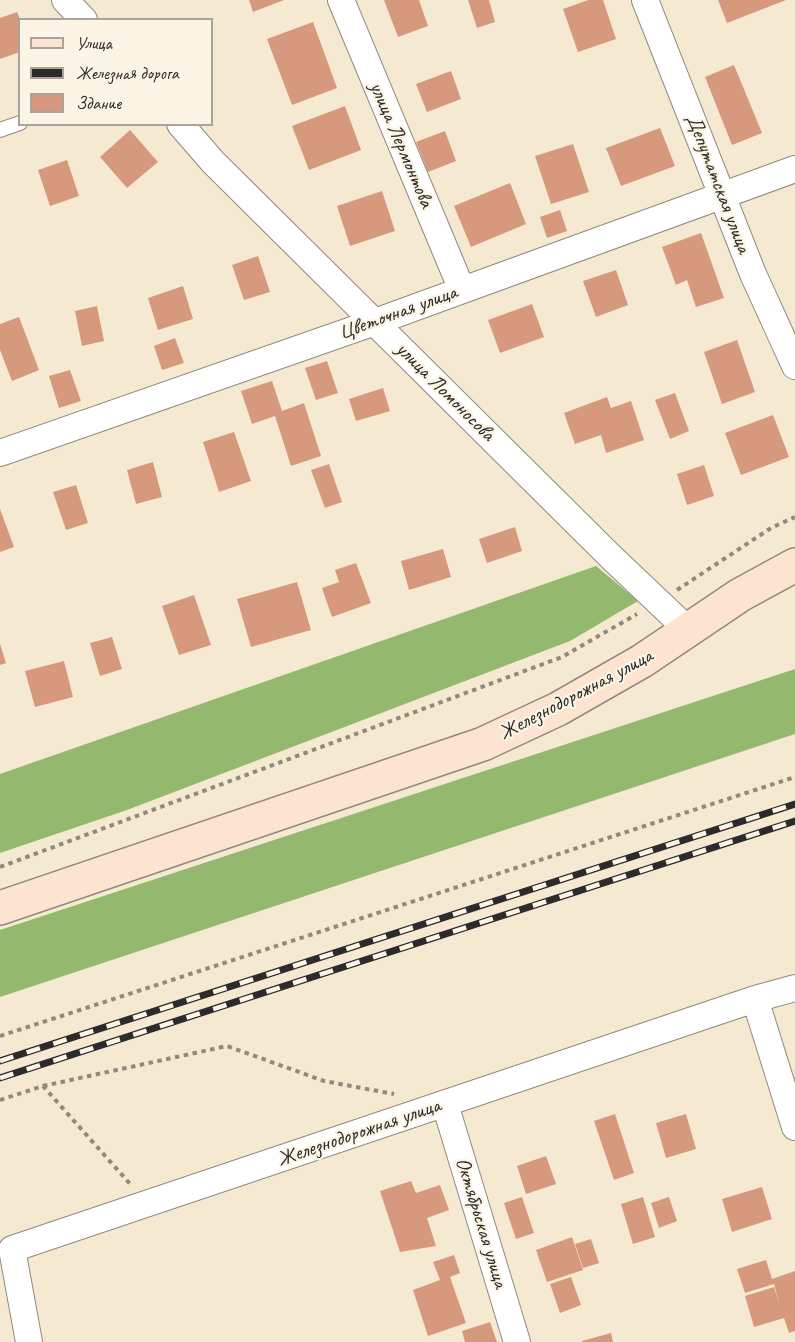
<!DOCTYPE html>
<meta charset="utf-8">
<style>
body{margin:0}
#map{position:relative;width:795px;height:1342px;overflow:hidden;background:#f5ead1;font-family:Caveat,sans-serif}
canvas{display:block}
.legend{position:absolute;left:18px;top:18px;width:195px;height:108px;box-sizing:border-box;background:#fcf5e5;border:2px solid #a8a49b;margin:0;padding:8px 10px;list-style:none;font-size:18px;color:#2b2b2b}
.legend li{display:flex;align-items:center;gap:12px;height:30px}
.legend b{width:30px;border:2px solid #a8a49b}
</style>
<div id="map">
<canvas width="795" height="1342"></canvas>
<ul class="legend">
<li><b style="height:8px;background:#fde4d1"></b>Улица</li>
<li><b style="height:8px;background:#2b2b2b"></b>Железная дорога</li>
<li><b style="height:16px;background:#d6997e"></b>Здание</li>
</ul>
</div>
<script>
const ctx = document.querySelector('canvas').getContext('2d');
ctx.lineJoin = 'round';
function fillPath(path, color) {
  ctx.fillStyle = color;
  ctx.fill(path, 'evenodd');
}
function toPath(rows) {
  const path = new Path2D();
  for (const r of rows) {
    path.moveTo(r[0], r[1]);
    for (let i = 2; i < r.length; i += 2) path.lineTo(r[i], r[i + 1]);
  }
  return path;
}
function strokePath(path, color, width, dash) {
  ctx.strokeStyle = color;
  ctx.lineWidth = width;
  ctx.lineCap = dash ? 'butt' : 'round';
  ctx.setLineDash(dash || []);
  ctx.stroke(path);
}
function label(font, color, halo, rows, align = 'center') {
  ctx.font = font + ' Caveat,sans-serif';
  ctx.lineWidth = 4.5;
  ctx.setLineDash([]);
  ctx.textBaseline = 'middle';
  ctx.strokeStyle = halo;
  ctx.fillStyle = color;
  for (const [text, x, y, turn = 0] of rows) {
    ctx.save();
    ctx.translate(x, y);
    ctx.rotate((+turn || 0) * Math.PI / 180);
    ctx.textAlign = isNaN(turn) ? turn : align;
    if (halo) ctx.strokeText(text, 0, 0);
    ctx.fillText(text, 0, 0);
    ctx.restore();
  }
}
const forest = toPath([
 [596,566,638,601,570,641,127,810,0,853,0,774],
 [795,669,795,734,0,997,0,930]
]);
const building = toPath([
 [249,0,284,0,253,12],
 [384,0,419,0,428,26,398,37],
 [468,0,489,0,495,22,477,28],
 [588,0,603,0,616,39,578,52,563,9],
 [718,0,786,0,727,23],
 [17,12,20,19,20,52,0,59,0,18],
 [313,22,337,88,292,105,267,39],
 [734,65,762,133,732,145,705,77],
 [451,71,461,99,427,112,416,84],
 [345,106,361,150,309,170,292,126],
 [660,128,675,166,621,186,606,148],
 [130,130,158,162,127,188,100,157],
 [445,131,456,161,428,172,416,142],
 [573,144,589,192,551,204,535,156],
 [67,160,79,196,50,206,38,170],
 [510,183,526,224,471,247,454,206],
 [382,191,395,231,350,246,337,206],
 [560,210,567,231,547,238,540,217],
 [701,233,724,298,696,307,687,280,676,285,662,247],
 [258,256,270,292,244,300,232,265],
 [616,270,628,305,596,317,583,281],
 [183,286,193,319,158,330,148,298],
 [532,304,544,337,500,353,488,320],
 [97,306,104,341,82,346,75,311],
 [19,317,39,370,12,381,0,350,0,324],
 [175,338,184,363,162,370,154,346],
 [737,340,755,392,722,404,704,352],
 [327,361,338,393,316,400,305,368],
 [70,370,81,401,59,408,49,376],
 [272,381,282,411,304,403,321,456,291,466,275,416,252,424,241,391],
 [383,388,390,411,356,421,349,399],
 [675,393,689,431,670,439,655,400],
 [607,397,611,408,631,401,644,440,606,453,601,435,575,444,564,413],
 [773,415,789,457,741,475,725,433],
 [234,432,251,481,219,492,203,442],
 [153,462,162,497,136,504,127,470],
 [329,464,342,502,325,508,311,470],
 [704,465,714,496,687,505,677,474],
 [76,485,88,523,66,530,53,492],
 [0,509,14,547,0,552],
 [515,527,522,551,487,563,479,539],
 [443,549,451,577,409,590,401,561],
 [356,563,371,603,332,617,322,588,339,582,335,570],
 [297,582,311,630,251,647,237,599],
 [194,595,211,645,179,655,162,606],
 [112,637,122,669,100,676,90,643],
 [0,644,6,663,0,665],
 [64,661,73,697,35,707,25,671],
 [615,1114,634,1173,614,1180,594,1121],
 [686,1114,696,1149,666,1158,656,1123],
 [546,1156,556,1184,526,1194,517,1166],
 [411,1181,416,1193,440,1185,449,1210,427,1218,436,1246,400,1252,380,1191],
 [762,1187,772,1219,732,1232,722,1199],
 [522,1197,534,1233,516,1239,504,1203],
 [643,1197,655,1237,633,1244,621,1204],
 [669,1197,677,1221,659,1228,651,1203],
 [572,1237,583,1270,547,1282,536,1250],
 [591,1239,599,1263,583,1268,575,1244],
 [454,1255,460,1273,450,1277,466,1323,428,1336,413,1290,440,1280,433,1262],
 [766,1260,772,1279,795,1271,795,1331,789,1333,784,1318,754,1327,745,1296,774,1287,780,1306,774,1284,745,1293,737,1269],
 [571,1277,581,1305,560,1313,550,1284],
 [490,1322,497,1342,465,1342,462,1331],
 [611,1333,613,1342,582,1342,582,1341]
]);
const path = toPath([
 [677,590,771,528,795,517],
 [0,867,562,657,637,614],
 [0,1036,795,777],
 [43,1086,227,1046,324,1081,394,1094],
 [0,1100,43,1086,131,1185]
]);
const lane = toPath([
 [0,130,20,123]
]);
const street = toPath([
 [65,0,84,20],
 [341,0,462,290],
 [645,0,753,274,795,366],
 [180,124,213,162,611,557,688,630],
 [0,453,375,322,795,169],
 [755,999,795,1127],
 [445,1104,517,1342],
 [29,1342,12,1249,755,999,795,988]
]);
const secondary = toPath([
 [0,908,483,744,558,709,642,661,740,595,795,565]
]);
const rail = toPath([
 [0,1061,795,804],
 [0,1078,795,821]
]);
const streetNames = [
 ["улица Лермонтова",401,145,67],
 ["Депутатская улица",718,184,69],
 ["Цветочная улица",398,313,-20],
 ["улица Ломоносова",445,392,45],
 ["Железнодорожная улица",576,695,-28],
 ["Железнодорожная улица",359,1133,-19],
 ["Октябрьская улица",481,1223,73]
];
fillPath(forest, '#94b86d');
fillPath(building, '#d6997e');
strokePath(lane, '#908a7e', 16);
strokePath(street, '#908a7e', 28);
strokePath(secondary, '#908a7e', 36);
strokePath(path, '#908a7e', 4, [4.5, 4.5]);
strokePath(lane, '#fff', 14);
strokePath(street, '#fff', 26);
strokePath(secondary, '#fde4d1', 33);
strokePath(rail, '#2b2b2b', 7);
strokePath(rail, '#fcf5e5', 4.5, [14]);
label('21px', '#2b2b2b', '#fcf5e5', streetNames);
</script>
